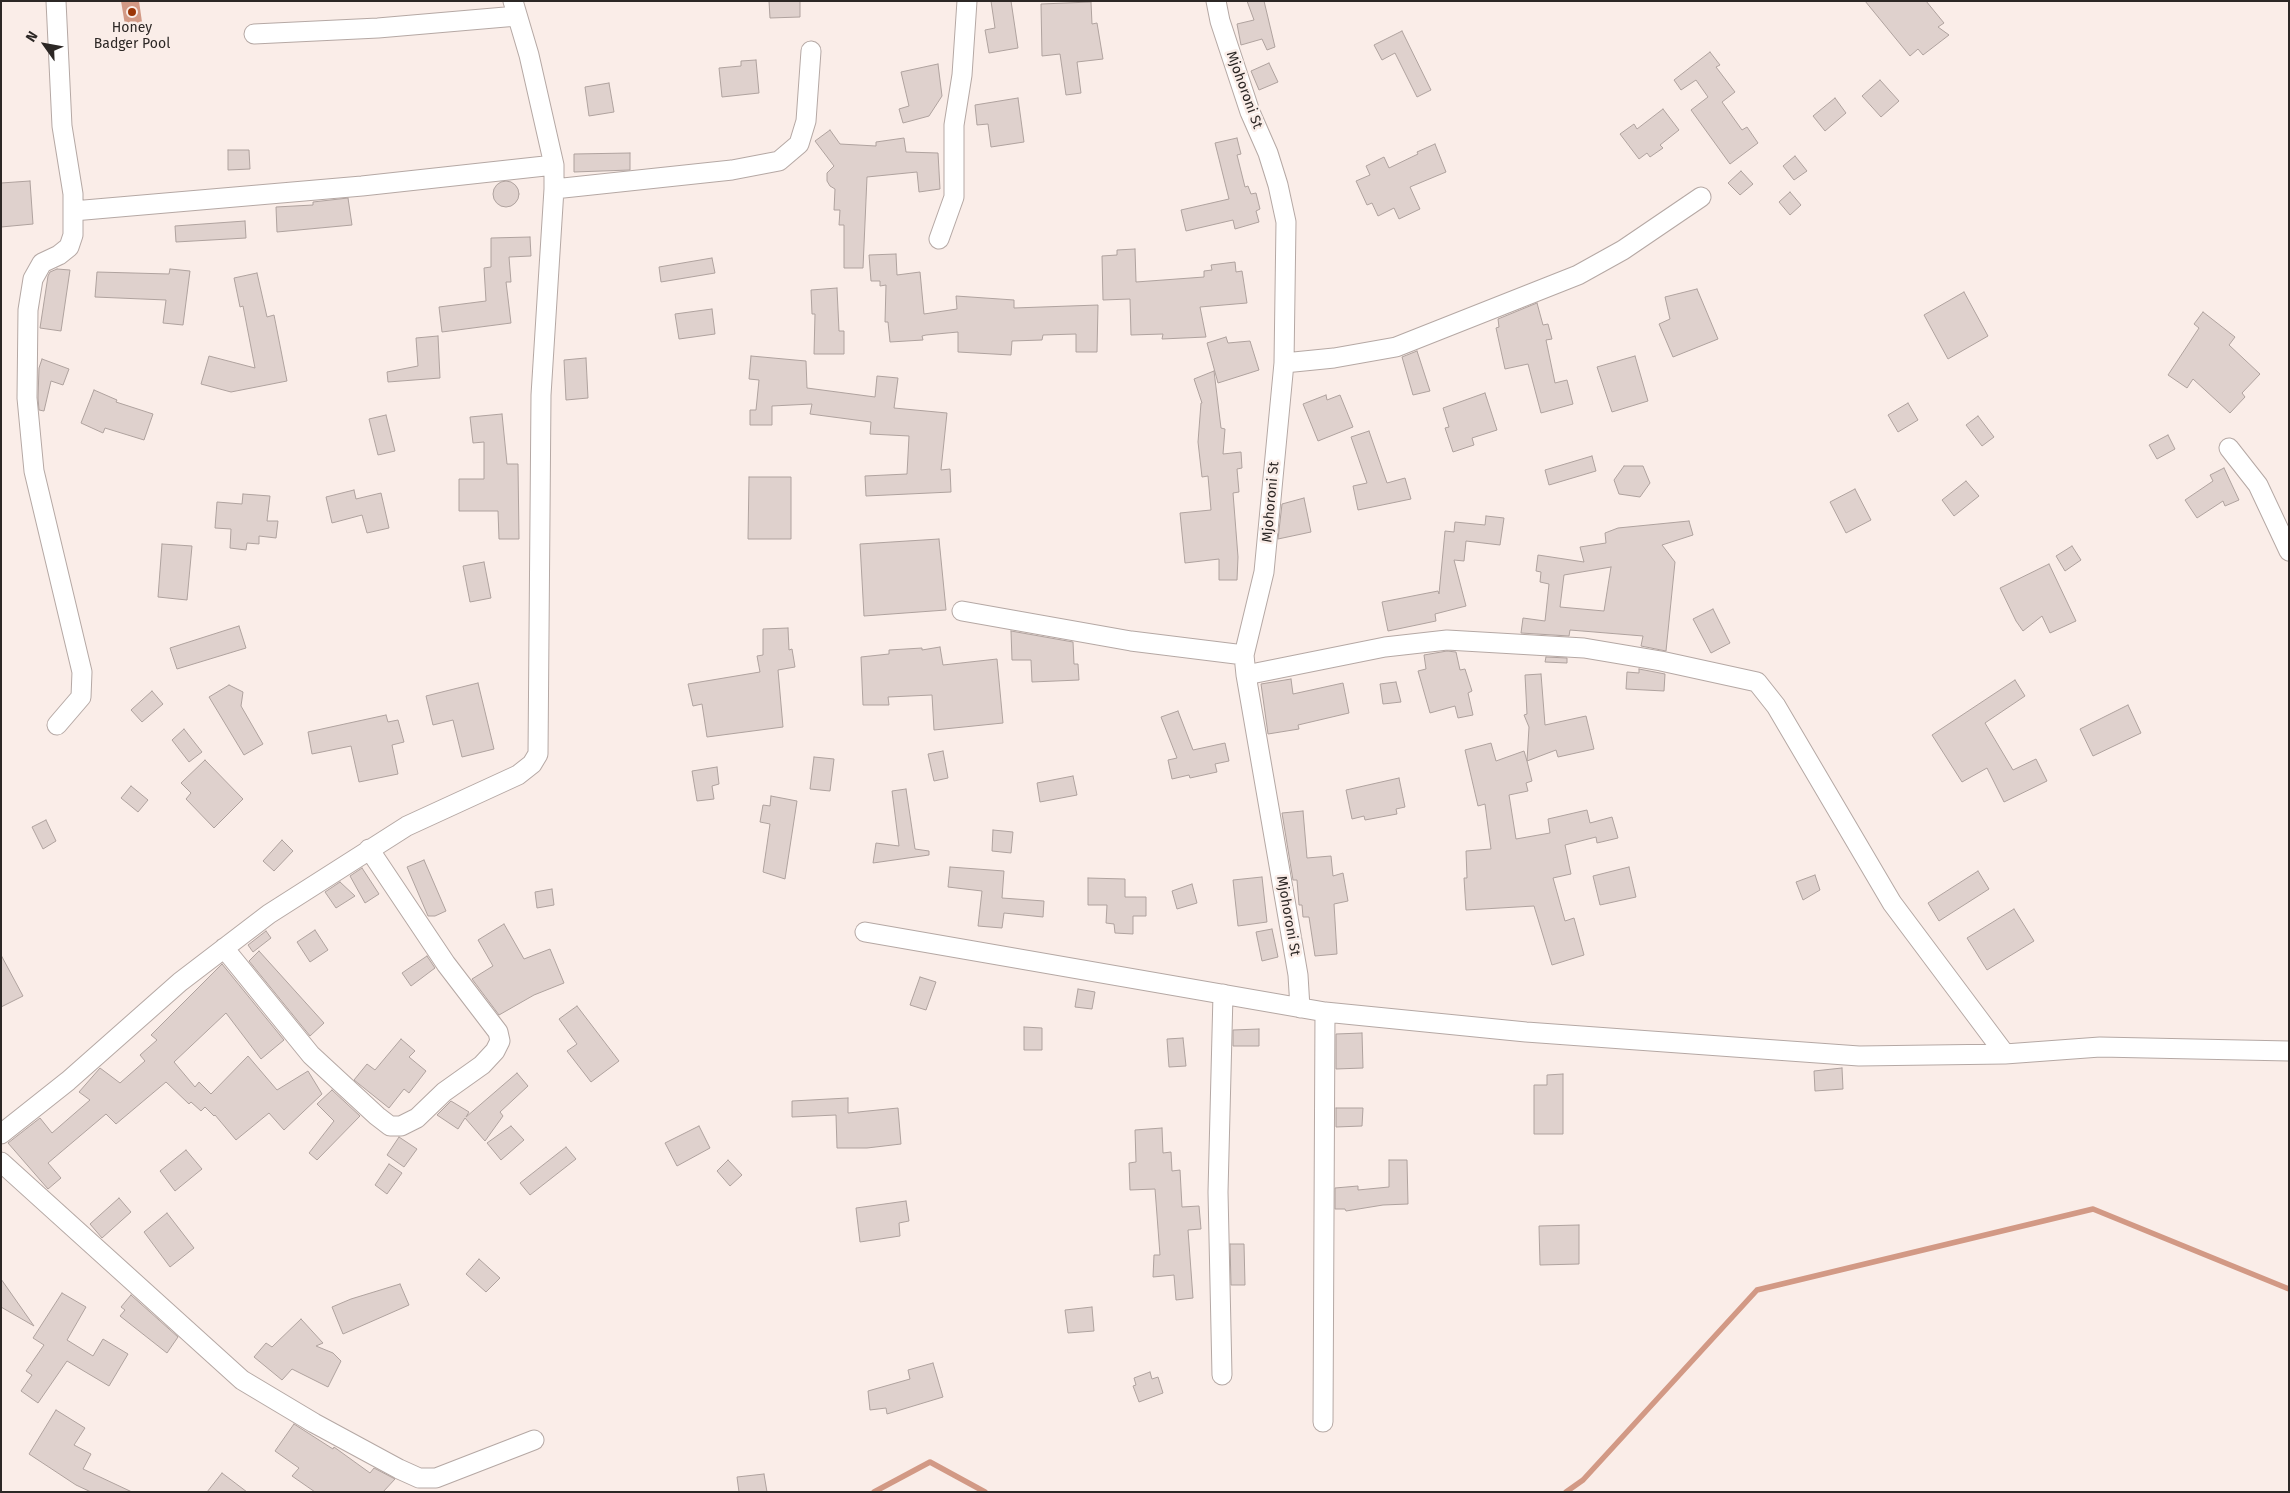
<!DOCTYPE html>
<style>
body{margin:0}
#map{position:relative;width:2290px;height:1493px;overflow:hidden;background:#faede8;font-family:"Fira Sans",sans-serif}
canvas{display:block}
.frame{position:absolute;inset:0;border:2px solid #2c2725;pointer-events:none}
.north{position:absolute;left:20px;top:20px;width:50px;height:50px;-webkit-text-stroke:4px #faede8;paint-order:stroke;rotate:302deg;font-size:14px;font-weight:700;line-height:20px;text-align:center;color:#2c2725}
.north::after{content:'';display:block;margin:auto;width:18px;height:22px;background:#2c2725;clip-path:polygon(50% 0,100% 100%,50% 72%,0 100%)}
</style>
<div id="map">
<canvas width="2290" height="1493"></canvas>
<div class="frame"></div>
<div class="north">N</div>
</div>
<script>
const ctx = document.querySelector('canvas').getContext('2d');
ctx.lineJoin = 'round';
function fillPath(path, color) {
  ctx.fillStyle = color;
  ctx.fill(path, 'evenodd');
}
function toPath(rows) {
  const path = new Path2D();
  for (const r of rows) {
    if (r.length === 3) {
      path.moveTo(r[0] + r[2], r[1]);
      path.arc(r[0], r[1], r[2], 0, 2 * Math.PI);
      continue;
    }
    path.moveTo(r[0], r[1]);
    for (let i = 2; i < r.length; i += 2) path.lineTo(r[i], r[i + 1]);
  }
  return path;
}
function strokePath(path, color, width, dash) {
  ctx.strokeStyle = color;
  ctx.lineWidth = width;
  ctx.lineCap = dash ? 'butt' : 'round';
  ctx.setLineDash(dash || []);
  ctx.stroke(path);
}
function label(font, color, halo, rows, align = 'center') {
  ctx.font = font + ' "Fira Sans",sans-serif';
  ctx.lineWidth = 5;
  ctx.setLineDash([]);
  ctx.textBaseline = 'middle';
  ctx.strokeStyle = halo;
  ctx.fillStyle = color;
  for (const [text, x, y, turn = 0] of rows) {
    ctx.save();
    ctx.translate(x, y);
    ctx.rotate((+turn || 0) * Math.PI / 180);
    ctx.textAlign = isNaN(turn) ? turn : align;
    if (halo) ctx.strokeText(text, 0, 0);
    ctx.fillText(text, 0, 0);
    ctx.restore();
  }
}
const water = toPath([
 [121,1,139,1,142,22,125,25]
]);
const stream = toPath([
 [874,1492,930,1462,985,1492],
 [1566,1492,1583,1480,1757,1290,2093,1209,2289,1289]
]);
const building = toPath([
 [769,1,800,1,800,17,770,18,769,1],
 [991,1,1011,1,1018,48,989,53,985,30,995,28,991,1],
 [1247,1,1264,1,1275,47,1267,50,1262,39,1241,45,1237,24,1254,20,1247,1],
 [1865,1,1926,1,1944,23,1938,27,1949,35,1923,55,1918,49,1910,56,1865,1],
 [1091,2,1092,24,1097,23,1103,59,1077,62,1081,93,1066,95,1060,54,1042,56,1041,4,1091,2],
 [1402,31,1431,90,1417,97,1395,53,1382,60,1374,45,1402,31],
 [1710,52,1720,65,1716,67,1735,92,1722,102,1742,130,1747,127,1758,143,1730,164,1691,110,1708,97,1696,80,1681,90,1674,80,1710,52],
 [756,60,759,93,722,97,719,68,741,66,741,61,756,60],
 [1269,63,1278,82,1259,90,1251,71,1269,63],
 [938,64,942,96,929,116,903,123,899,109,909,106,901,72,938,64],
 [1880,80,1899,101,1881,117,1862,96,1880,80],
 [609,83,614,112,589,116,585,87,609,83],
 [1018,98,1024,142,991,147,988,124,977,125,975,105,1018,98],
 [1835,98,1846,113,1825,131,1813,116,1835,98],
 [1663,109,1679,130,1660,145,1663,148,1650,157,1647,153,1639,159,1620,134,1634,124,1637,129,1663,109],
 [830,130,840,144,876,146,876,142,904,138,906,152,938,153,940,189,919,192,917,172,867,177,863,268,844,268,844,225,839,225,840,210,834,210,835,189,830,186,827,181,827,173,834,166,815,141,830,130],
 [1237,138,1241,154,1237,155,1245,187,1248,186,1251,194,1256,193,1260,209,1256,211,1259,222,1235,229,1233,220,1186,231,1181,210,1229,199,1215,143,1237,138],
 [1435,144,1446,172,1410,187,1420,209,1399,219,1394,208,1378,216,1372,203,1367,205,1356,181,1370,175,1366,166,1384,157,1389,168,1418,154,1417,152,1435,144],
 [228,150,249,150,250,169,228,170,228,150],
 [630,153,630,170,574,172,574,154,630,153],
 [1795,156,1807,171,1794,180,1783,166,1795,156],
 [1741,171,1753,184,1740,195,1728,183,1741,171],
 [30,181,33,224,1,227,1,183,30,181],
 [506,194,13],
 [1790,192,1801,205,1790,215,1779,202,1790,192],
 [348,198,352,225,277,232,276,207,313,205,313,202,348,198],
 [245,221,246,238,176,242,175,226,245,221],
 [530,237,531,256,509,257,511,282,506,282,511,323,442,332,439,307,486,301,484,268,491,267,491,238,530,237],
 [1135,249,1136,282,1204,277,1204,271,1212,270,1211,265,1235,262,1236,272,1242,271,1247,303,1200,307,1206,337,1162,339,1163,334,1131,335,1130,299,1103,300,1102,256,1117,255,1117,250,1135,249],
 [896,254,897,275,920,272,924,314,957,309,956,296,1014,300,1014,308,1098,305,1097,352,1076,352,1076,334,1043,335,1042,340,1012,341,1011,355,958,352,958,332,926,335,922,336,923,340,890,342,888,322,885,322,886,285,880,286,880,281,871,281,869,255,896,254],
 [712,258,715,273,661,282,659,267,712,258],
 [57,269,70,270,61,331,40,328,48,276,50,272,57,269],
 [170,269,190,271,183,325,163,323,166,300,95,297,97,272,169,274,170,269],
 [257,273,267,317,274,315,287,381,231,392,201,384,209,356,255,368,243,306,240,307,234,278,257,273],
 [837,288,839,331,844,331,844,354,814,354,815,314,812,314,811,290,837,288],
 [1697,289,1718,339,1673,357,1659,324,1670,319,1665,297,1697,289],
 [1964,292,1988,336,1948,359,1924,315,1964,292],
 [1537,303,1543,325,1548,324,1552,339,1546,340,1555,383,1567,380,1573,404,1541,413,1528,364,1505,369,1496,328,1499,327,1498,319,1537,303],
 [712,309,715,334,679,339,675,314,712,309],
 [2203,312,2235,337,2229,345,2260,374,2242,393,2245,397,2230,413,2193,379,2187,388,2168,375,2199,328,2194,324,2203,312],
 [438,336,440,378,388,382,387,372,418,366,416,338,438,336],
 [1226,337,1228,343,1250,341,1259,370,1218,383,1207,343,1226,337],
 [1417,351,1430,391,1413,395,1402,357,1417,351],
 [751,356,806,361,807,388,875,397,877,376,898,378,894,408,947,413,941,470,950,469,951,492,866,496,865,476,907,474,909,436,870,434,871,422,810,414,812,404,772,406,772,425,750,425,750,410,756,410,759,380,749,379,751,356],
 [1635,356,1648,401,1612,412,1597,367,1635,356],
 [586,358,588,398,566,400,564,360,586,358],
 [42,359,69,369,63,385,51,381,44,411,39,410,38,398,39,368,42,359],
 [1214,371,1221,428,1225,429,1223,454,1241,452,1242,468,1237,469,1239,492,1233,493,1238,557,1237,580,1219,580,1219,559,1185,563,1180,513,1211,510,1208,476,1202,477,1198,442,1201,403,1202,403,1194,379,1214,371],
 [94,390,117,400,116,402,153,414,144,440,105,428,103,433,81,423,94,390],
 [1485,393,1497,430,1472,438,1474,445,1453,452,1445,428,1449,427,1443,408,1485,393],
 [1326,395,1327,400,1340,395,1353,427,1318,441,1303,404,1326,395],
 [1908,403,1918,420,1898,432,1888,415,1908,403],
 [502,414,507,464,518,464,519,539,499,539,498,511,459,511,459,479,484,479,484,442,473,443,470,417,502,414],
 [386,415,395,451,378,455,369,419,386,415],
 [1978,416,1994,437,1982,446,1966,425,1978,416],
 [1369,431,1387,483,1405,478,1411,499,1358,510,1353,486,1367,483,1351,437,1369,431],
 [2168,435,2175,449,2157,459,2149,445,2168,435],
 [1592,456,1596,471,1549,485,1545,470,1592,456],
 [1624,466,1643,466,1650,483,1640,497,1619,494,1614,480,1624,466],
 [2224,468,2239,500,2225,506,2223,501,2197,518,2185,500,2213,481,2210,475,2224,468],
 [749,477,791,477,791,539,748,539,749,477],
 [1966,481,1979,496,1954,516,1942,500,1966,481],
 [1855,489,1871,520,1846,533,1830,502,1855,489],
 [354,490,356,499,381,493,389,528,367,533,362,515,332,523,326,497,354,490],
 [243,494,270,496,267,521,278,521,276,538,259,536,259,544,247,543,246,550,230,548,231,529,215,528,217,502,242,504,243,494],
 [1304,498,1311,532,1278,539,1282,504,1304,498],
 [1486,516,1504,518,1500,545,1466,541,1464,561,1454,560,1466,606,1435,614,1436,621,1388,631,1382,602,1438,591,1439,594,1445,531,1454,532,1455,522,1485,525,1486,516],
 [1689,521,1693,535,1662,545,1675,562,1666,651,1641,646,1643,636,1570,630,1569,636,1521,633,1523,618,1545,621,1549,584,1540,582,1541,572,1536,571,1538,555,1584,562,1580,547,1606,543,1605,533,1618,528,1689,521],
 [1611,567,1604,611,1560,607,1564,575,1611,567],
 [939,539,946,610,864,616,860,544,939,539],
 [162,544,192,546,187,600,158,597,162,544],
 [2072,546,2081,560,2065,571,2056,556,2072,546],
 [484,562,491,598,470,602,463,566,484,562],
 [2049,564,2076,621,2050,633,2042,616,2023,631,2016,621,2000,588,2049,564],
 [1713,609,1730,643,1711,653,1693,619,1713,609],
 [239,626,246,648,177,669,170,648,239,626],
 [788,628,789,650,792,649,795,667,778,670,783,727,707,737,702,704,693,706,688,684,760,672,757,656,763,655,763,629,788,628],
 [1011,631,1073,642,1074,664,1078,664,1079,680,1032,682,1031,660,1012,660,1011,631],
 [940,647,943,665,997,659,1003,723,934,730,932,695,888,697,889,705,863,705,861,657,889,654,889,650,922,648,922,650,940,647],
 [1447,651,1456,652,1460,670,1465,669,1472,691,1468,693,1473,715,1458,718,1455,706,1430,713,1418,671,1426,669,1424,655,1447,651],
 [1546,657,1567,658,1567,663,1545,662,1546,657],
 [1639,669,1665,674,1664,691,1626,689,1627,672,1639,673,1639,669],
 [1541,674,1545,725,1586,716,1594,749,1558,757,1556,750,1527,761,1532,781,1526,783,1528,791,1509,795,1516,839,1550,833,1548,819,1587,810,1590,823,1612,817,1618,838,1597,843,1596,837,1565,845,1571,874,1553,878,1565,921,1574,918,1584,955,1552,965,1534,906,1466,910,1464,878,1467,878,1466,851,1491,849,1485,804,1478,806,1465,750,1491,743,1496,761,1524,751,1527,761,1529,727,1524,715,1527,714,1525,675,1541,674],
 [1291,679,1293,694,1343,683,1349,713,1298,725,1299,729,1268,734,1261,684,1291,679],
 [2015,680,2025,696,1985,723,2013,770,2036,759,2047,781,2004,802,1987,768,1962,782,1932,735,2015,680],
 [1396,682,1401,702,1383,704,1380,684,1396,682],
 [478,683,494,749,462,757,453,720,433,725,426,696,478,683],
 [229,685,243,692,241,706,263,744,244,755,209,697,229,685],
 [152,691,163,704,142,722,131,710,152,691],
 [2128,705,2141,733,2093,756,2080,729,2128,705],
 [1178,711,1193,750,1225,743,1229,761,1215,764,1217,772,1190,778,1189,775,1172,779,1168,760,1177,758,1161,717,1178,711],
 [386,715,388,722,398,720,404,742,392,745,398,774,359,782,351,746,312,754,308,732,386,715],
 [184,729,202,752,189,762,172,740,184,729],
 [943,751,948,778,934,781,928,754,943,751],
 [814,757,834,759,830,791,810,789,814,757],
 [205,760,243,799,214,828,186,799,191,793,181,783,205,760],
 [717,767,719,784,712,786,714,799,697,801,692,771,717,767],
 [1073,776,1077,795,1040,802,1037,783,1073,776],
 [1399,778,1405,807,1396,809,1397,814,1365,820,1364,816,1352,819,1346,790,1399,778],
 [131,786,148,800,138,812,121,798,131,786],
 [906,789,915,849,929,851,929,855,873,863,876,843,899,846,892,791,906,789],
 [771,796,797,801,785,879,763,872,770,824,760,822,763,805,770,806,771,796],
 [1303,811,1307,858,1331,856,1333,876,1343,873,1348,901,1334,904,1337,954,1315,956,1309,917,1303,917,1302,905,1299,905,1297,880,1293,880,1282,813,1303,811],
 [46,820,56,841,43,849,32,827,46,820],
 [993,830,1013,832,1011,853,992,851,993,830],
 [282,840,293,851,274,871,263,861,282,840],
 [424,860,446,911,435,916,428,916,407,867,424,860],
 [950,867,1004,871,1002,898,1044,901,1043,917,1004,913,1002,928,978,926,982,891,948,887,950,867],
 [1629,867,1636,897,1600,905,1593,876,1629,867],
 [362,868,379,894,365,903,350,876,362,868],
 [1978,871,1989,889,1939,921,1928,903,1978,871],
 [1815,875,1820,890,1803,900,1796,882,1815,875],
 [1262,877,1267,922,1238,926,1233,880,1262,877],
 [1088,878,1125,879,1125,897,1146,897,1146,916,1133,916,1133,934,1115,933,1114,924,1106,923,1107,905,1088,905,1088,878],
 [340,882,355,896,336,908,325,892,340,882],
 [1192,884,1197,903,1177,909,1172,891,1192,884],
 [552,889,554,905,537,908,535,892,552,889],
 [2014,909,2034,941,1987,970,1967,938,2014,909],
 [504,924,524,959,550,949,564,983,534,995,499,1015,472,979,493,966,478,940,504,924],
 [1272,929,1278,957,1262,961,1256,932,1272,929],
 [315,930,328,950,310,962,297,942,315,930],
 [266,931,271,938,253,952,248,945,266,931],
 [259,951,324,1023,310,1036,249,961,259,951],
 [1,955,23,996,1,1007,1,955],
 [427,956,435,968,411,986,402,973,427,956],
 [222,964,284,1040,261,1059,226,1013,174,1062,195,1087,199,1082,211,1094,248,1056,277,1090,308,1071,322,1094,284,1130,269,1113,236,1140,215,1115,214,1116,205,1107,201,1111,191,1102,189,1104,166,1082,116,1124,106,1114,48,1163,61,1178,48,1189,8,1143,40,1118,52,1133,90,1100,79,1092,100,1068,120,1083,145,1061,140,1055,157,1040,151,1035,222,964],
 [920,977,936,982,926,1010,910,1005,920,977],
 [1078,989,1095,992,1092,1009,1075,1007,1078,989],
 [577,1006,619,1061,591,1082,567,1051,577,1044,559,1019,577,1006],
 [1024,1027,1042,1028,1042,1050,1024,1050,1024,1027],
 [1259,1029,1259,1046,1233,1046,1233,1030,1259,1029],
 [1362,1033,1363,1068,1336,1069,1336,1034,1362,1033],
 [1183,1038,1186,1066,1169,1067,1167,1039,1183,1038],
 [401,1039,415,1051,409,1057,426,1071,409,1093,404,1089,389,1108,354,1080,367,1064,375,1070,401,1039],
 [1842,1068,1843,1089,1815,1091,1814,1071,1842,1068],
 [517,1073,528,1086,500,1112,503,1116,485,1141,465,1118,458,1129,437,1115,451,1101,469,1112,466,1117,517,1073],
 [1563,1074,1563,1134,1534,1134,1534,1085,1547,1085,1547,1075,1563,1074],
 [332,1090,360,1116,317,1160,309,1153,334,1121,317,1104,332,1090],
 [848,1098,848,1113,898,1108,901,1144,867,1148,837,1148,836,1115,792,1117,792,1101,848,1098],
 [1336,1108,1363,1108,1362,1126,1336,1127,1336,1108],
 [511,1126,524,1140,501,1160,487,1143,511,1126],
 [699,1126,710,1148,677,1166,665,1143,699,1126],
 [1162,1128,1163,1153,1171,1152,1172,1171,1180,1170,1182,1207,1199,1206,1201,1229,1188,1230,1193,1298,1176,1300,1174,1275,1153,1277,1154,1255,1160,1255,1155,1189,1130,1190,1129,1163,1136,1162,1135,1130,1162,1128],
 [399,1137,417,1149,404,1167,387,1155,399,1137],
 [566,1147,576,1159,530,1195,520,1183,566,1147],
 [186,1150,202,1169,175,1191,160,1171,186,1150],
 [728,1160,742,1175,730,1186,717,1171,728,1160],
 [1389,1160,1407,1160,1408,1204,1383,1205,1346,1211,1345,1209,1335,1209,1335,1188,1358,1186,1358,1190,1389,1187,1389,1160],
 [389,1164,402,1173,387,1194,375,1185,389,1164],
 [119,1198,131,1212,102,1238,90,1224,119,1198],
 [906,1201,909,1221,899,1223,900,1236,860,1242,856,1208,906,1201],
 [167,1213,194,1248,170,1267,144,1232,167,1213],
 [1579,1225,1579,1264,1540,1265,1539,1226,1579,1225],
 [1230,1244,1244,1244,1245,1285,1231,1285,1230,1244],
 [479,1259,500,1278,486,1292,466,1274,479,1259],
 [1,1279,34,1326,1,1307,1,1279],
 [400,1284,409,1305,343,1334,332,1307,351,1299,400,1284],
 [62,1293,86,1307,67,1340,93,1356,103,1339,128,1354,109,1386,67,1361,38,1403,21,1391,32,1375,26,1371,44,1345,33,1338,62,1293],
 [131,1295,178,1337,167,1353,120,1316,125,1310,121,1307,131,1295],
 [1092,1307,1094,1331,1068,1333,1065,1310,1092,1307],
 [301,1319,323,1343,316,1346,333,1353,341,1361,328,1387,292,1369,282,1380,254,1357,266,1343,272,1347,301,1319],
 [933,1363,943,1397,887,1414,886,1408,870,1410,868,1391,910,1379,908,1370,933,1363],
 [1150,1372,1152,1379,1158,1377,1163,1393,1139,1402,1133,1386,1136,1385,1134,1378,1150,1372],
 [56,1410,85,1428,74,1445,91,1454,83,1469,132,1492,91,1492,76,1485,29,1454,56,1410],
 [294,1424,333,1449,334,1447,370,1473,374,1468,395,1479,383,1492,315,1492,292,1476,299,1468,275,1451,294,1424],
 [222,1473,247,1492,207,1492,222,1473],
 [764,1474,767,1492,739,1492,737,1477,764,1474]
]);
const street = toPath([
 [56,1,62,126,73,194,73,235,69,247,59,255,42,263,33,279,28,310,27,398,34,471,82,672,81,697,57,725],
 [1216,1,1220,21,1250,112,1268,153,1278,185,1286,222,1284,363,1264,572,1244,655,1246,675,1298,975,1300,1008],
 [254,34,378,28,517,16],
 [554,189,732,170,779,161,799,144,806,121,811,51],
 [73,211,362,186,554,165],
 [939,239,954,197,954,125,962,75,967,1],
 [1284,363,1334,358,1396,347,1578,275,1623,250,1701,197],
 [2229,448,2258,485,2289,551],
 [962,611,1131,641,1244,655],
 [1246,675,1385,647,1447,640,1584,648,1661,661,1757,682,1776,706,1892,903,2005,1054],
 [865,932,1325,1012,1526,1032,1859,1056,2005,1054,2100,1047,2289,1051],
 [224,948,311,1055,377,1116,390,1126,401,1126,417,1118,444,1092,482,1065,495,1051,500,1041,498,1032,446,964,369,849],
 [1,1134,68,1081,180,982,269,914,407,826,518,775,532,764,538,754,541,395,554,189,554,165,529,55,513,1],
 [1,1162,242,1380,314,1423,399,1469,419,1478,436,1478,534,1440],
 [1222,1375,1218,1192,1223,994],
 [1323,1422,1325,1012]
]);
const markers = [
 [132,12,5,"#9b3607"]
];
const poiNames = [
 ["Honey",132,28],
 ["Badger Pool",132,44]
];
const streetNames = [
 ["Mjohoroni St",1244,90,70],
 ["Mjohoroni St",1271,502,-85],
 ["Mjohoroni St",1288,916,80]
];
fillPath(water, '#d29985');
strokePath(stream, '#d29985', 5.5);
fillPath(building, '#dfd1cd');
strokePath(building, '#afa29e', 1);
strokePath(street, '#b5a8a4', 21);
strokePath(street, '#fff', 19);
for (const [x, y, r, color] of markers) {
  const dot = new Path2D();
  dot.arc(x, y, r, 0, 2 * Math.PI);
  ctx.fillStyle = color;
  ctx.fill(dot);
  strokePath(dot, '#faede8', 2);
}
label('14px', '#2c2725', '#faede8', poiNames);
label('14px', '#2c2725', '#faede8', streetNames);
</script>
